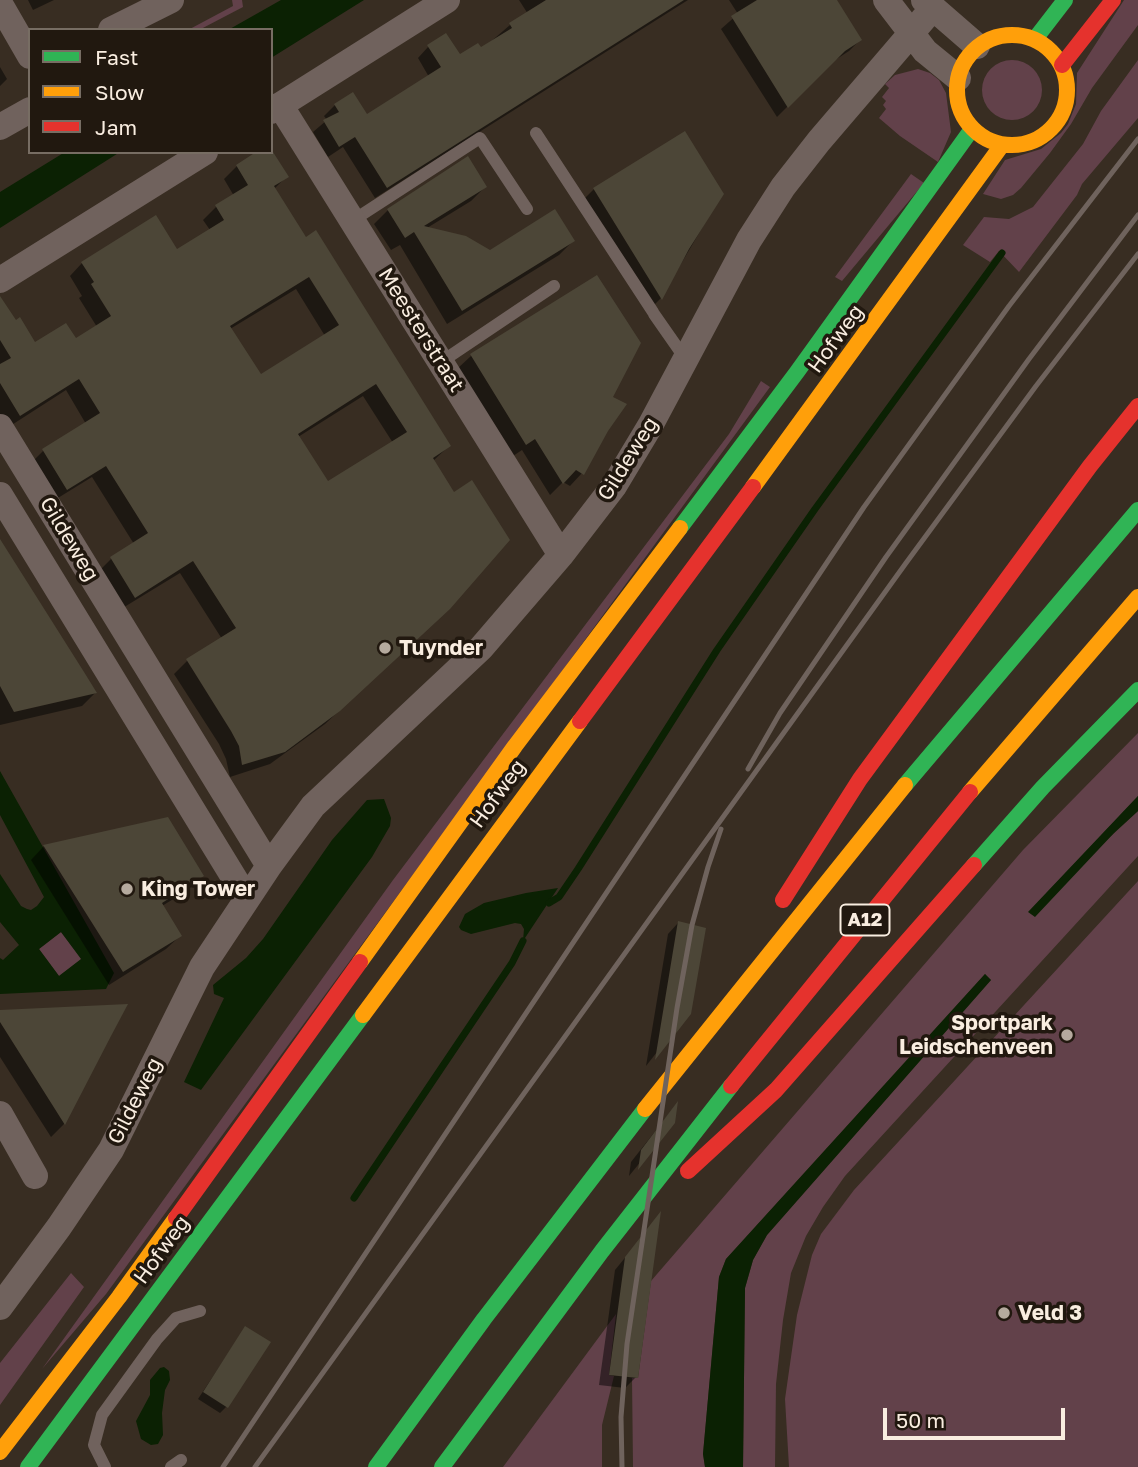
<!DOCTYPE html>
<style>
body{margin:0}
#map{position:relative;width:1138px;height:1467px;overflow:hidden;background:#382d22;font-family:"Golos Text",sans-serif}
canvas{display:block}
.legend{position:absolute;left:28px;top:28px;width:245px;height:126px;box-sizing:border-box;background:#21180f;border:2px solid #776d63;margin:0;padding:9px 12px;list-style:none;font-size:21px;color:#f9ede0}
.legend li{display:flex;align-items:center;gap:14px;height:35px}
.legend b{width:35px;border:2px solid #776d63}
.scale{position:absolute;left:883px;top:1408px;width:182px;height:32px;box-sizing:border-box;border:4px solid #f9ede0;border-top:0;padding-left:9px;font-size:21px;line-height:24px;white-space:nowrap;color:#f9ede0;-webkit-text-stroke:5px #21180f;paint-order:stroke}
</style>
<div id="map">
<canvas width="1138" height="1467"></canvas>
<ul class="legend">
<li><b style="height:9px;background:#30b455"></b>Fast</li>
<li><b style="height:9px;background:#ff9f0a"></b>Slow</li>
<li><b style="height:9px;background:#e5322d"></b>Jam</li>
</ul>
<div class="scale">50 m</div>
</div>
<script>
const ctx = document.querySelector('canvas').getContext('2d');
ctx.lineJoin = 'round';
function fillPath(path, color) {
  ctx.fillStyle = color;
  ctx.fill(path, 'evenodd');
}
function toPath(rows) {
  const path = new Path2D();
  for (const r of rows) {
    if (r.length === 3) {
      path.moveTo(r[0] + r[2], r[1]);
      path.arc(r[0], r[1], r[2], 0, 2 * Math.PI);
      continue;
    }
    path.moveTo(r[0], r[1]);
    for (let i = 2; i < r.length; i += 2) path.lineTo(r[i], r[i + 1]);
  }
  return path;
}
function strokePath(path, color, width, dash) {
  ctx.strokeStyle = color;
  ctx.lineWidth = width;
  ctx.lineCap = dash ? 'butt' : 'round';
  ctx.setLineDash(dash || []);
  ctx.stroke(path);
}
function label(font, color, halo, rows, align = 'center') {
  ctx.font = font + ' "Golos Text",sans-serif';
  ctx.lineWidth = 7;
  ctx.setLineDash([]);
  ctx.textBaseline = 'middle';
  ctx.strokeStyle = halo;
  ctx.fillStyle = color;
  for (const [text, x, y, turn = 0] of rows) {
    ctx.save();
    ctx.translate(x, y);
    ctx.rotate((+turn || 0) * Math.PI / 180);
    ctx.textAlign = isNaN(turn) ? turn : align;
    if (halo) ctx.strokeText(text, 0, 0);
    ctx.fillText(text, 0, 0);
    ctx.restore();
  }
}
const green = toPath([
 [232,0,242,0,243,7,199,30,188,30,233,6],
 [1124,0,1138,0,1138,25,1092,88,1071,124,1050,153,1021,188,1013,195,1001,199,983,194,1005,160,1041,149,1061,133,1068,124,1076,104,1077,73],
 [1138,60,1138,118,1082,184,1077,195,1019,272,999,251,990,262,963,245,984,217,1009,219,1033,207,1083,144,1101,111],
 [1012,90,30],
 [918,69,930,73,939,80,946,93,951,132,938,162,900,136,879,118,886,109,883,105,886,101,882,97,889,88,885,84,895,75],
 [911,174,924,183,842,281,835,277],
 [761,381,770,387,106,1294,42,1369,393,880,729,434],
 [1138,733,1138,796,1029,912,1138,811,1138,856,845,1176,823,1207,806,1236,791,1273,783,1320,776,1384,775,1467,743,1467,745,1288,753,1260,767,1235,991,980,985,974,726,1259,719,1277,703,1454,705,1467,633,1467,632,1378,638,1378,651,1281,1023,850],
 [1138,881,1138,1467,789,1467,785,1399,797,1315,812,1255,821,1234,854,1190],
 [61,932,82,959,59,976,39,949],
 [71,1273,84,1287,0,1405,0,1363],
 [616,1314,609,1375,614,1376,602,1425,602,1467,503,1467]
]);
const water = toPath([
 [281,0,364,0,271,58,271,30,228,30],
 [65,152,120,152,0,228,0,192],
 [0,771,114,973,106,989,0,994,0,958,3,960,19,945,0,922,0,874,21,906,27,909,31,910,37,906,44,897,0,815],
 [61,932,81,959,59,976,39,949],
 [1138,796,1138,811,1114,833,1035,917,1028,912],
 [384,799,391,818,390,826,372,857,201,1090,184,1082,224,998,214,994,213,985,246,958,263,939,332,840,367,800],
 [558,888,523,941,524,929,521,924,515,923,471,934,461,930,459,927,465,914,484,903,526,893],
 [985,974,991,980,767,1235,753,1260,745,1288,743,1467,705,1467,703,1454,719,1277,726,1259],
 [164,1367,169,1371,170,1380,165,1390,162,1413,163,1435,158,1444,151,1445,141,1439,136,1421,150,1395,150,1380,160,1368]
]);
const shadow = toPath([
 [28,0,54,0,33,10],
 [519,0,688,0,375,198,343,147,328,157,313,132,327,120,324,116,335,105,367,116,429,77,418,58,428,47,459,57,481,50,510,25,528,14],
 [729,0,835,0,860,40,849,51,832,62,777,117,721,29,738,14],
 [0,67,7,79,0,86],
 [684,133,722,194,661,298,651,308,583,200,594,189],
 [259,152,286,177,274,189,305,239,449,446,433,461,434,622,325,724,270,764,230,777,226,759,219,744,174,674,187,661,222,639,180,573,121,609,98,572,111,559,134,544,92,477,53,501,30,464,43,451,86,424,66,390,7,428,0,417,0,315,35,345,75,341,97,327,79,298,82,296,70,276,82,263,176,251,210,230,203,220,216,207,234,196,224,179,237,166],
 [296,289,325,336,260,376,230,329],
 [363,396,393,443,328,484,298,437],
 [485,187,471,201,427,228,490,252,573,241,559,255,447,324,400,245,391,250,374,224,388,210],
 [597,277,611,398,606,430,582,473,570,486,563,482,550,495,522,450,513,456,458,368,471,356],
 [0,542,95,693,82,706,0,725],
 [44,846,202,876,188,890,162,906,180,936,166,949,109,985,31,860],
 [678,923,690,1010,646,1066,668,934],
 [125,1006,64,1124,51,1137,0,1057,0,1012],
 [675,1106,673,1122,629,1176,631,1162],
 [659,1216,636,1377,625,1388,599,1385,615,1270],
 [245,1328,226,1407,220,1413,198,1399]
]);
const stream = toPath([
 [549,903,559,897,578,869,717,650,815,509,1002,253],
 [354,1198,512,963,523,941]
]);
const building = toPath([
 [546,0,684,0,387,188,355,137,339,147,323,120,339,112,334,104,353,92,367,114,441,67,427,45,446,33,460,54,478,43,481,47,512,28,509,23],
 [757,0,837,0,862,40,845,51,788,108,731,16],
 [685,131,724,194,689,249,662,300,593,188],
 [256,152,273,152,289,177,274,186,306,237,316,230,451,446,433,458,454,492,472,480,510,540,450,609,340,711,285,752,242,765,239,746,231,731,186,659,236,628,193,561,135,598,110,557,148,533,106,466,67,490,42,449,100,413,79,379,20,416,0,383,0,364,11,358,0,340,0,296,16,320,20,317,35,342,66,323,76,338,111,316,91,284,94,282,81,262,156,215,177,249,224,220,215,205,248,185,236,165],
 [309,277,339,325,261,374,230,326],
 [376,384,407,432,328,481,298,434],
 [468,156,487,187,424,226,466,236,490,250,555,209,575,241,462,311,414,232,405,238,387,209],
 [597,275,641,343,613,397,627,404,608,431,584,475,576,470,563,484,535,439,526,445,470,354],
 [0,539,84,672,97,693,14,712,0,686],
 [168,817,204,876,162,903,182,936,123,972,43,845],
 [678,921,706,928,691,1014,655,1060],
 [128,1004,111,1036,65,1125,0,1022,0,1010],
 [678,1101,675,1123,638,1170,641,1150],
 [661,1211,638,1378,609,1375,625,1257],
 [245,1326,271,1342,228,1408,203,1392]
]);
const lane = toPath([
 [536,133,653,312],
 [352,221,480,138,527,209],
 [654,314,684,357],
 [441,362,554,286],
 [105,1467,94,1445,102,1415,157,1339,176,1318,200,1311],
 [171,1467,181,1460]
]);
const street = toPath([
 [886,0,925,51,958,78],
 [924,0,977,46],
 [0,4,30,56],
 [111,30,171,0],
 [280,105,561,555],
 [271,111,447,0],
 [0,127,30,110],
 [0,280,205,152],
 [0,427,269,866],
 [0,495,247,899],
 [0,1114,35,1176],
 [0,1307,59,1227,111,1150,202,967,269,866,313,806,481,648,561,555,614,486,650,426,749,240,783,187,819,141,932,9]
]);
const fast = toPath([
 [1035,39,1065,0],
 [680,528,797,372,972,129],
 [905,785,1138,510],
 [974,865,1043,787,1138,690],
 [28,1467,363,1015],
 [376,1467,484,1319,645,1109],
 [442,1467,602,1251,731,1086]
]);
const slow = toPath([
 [1012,90,55],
 [753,487,1002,145],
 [970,792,1138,597],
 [360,962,515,746,680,528],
 [363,1015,580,721],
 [645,1109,905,785],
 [0,1452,119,1297,176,1218]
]);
const jam = toPath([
 [1062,65,1113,0],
 [580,721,753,487],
 [783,900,860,779,1090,466,1138,406],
 [731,1086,970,792],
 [688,1171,776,1090,974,865],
 [176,1218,360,962]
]);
const rail = toPath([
 [748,769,780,713,886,557,1029,359,1138,215],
 [223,1467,864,507,1009,306,1138,139],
 [255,1467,906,563,1036,386,1138,254],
 [622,1467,621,1417,627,1344,677,1008,692,925,708,867,721,829]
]);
const markers = [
 [385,648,7,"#b5aa9e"],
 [127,889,7,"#b5aa9e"],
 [1067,1035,7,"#b5aa9e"],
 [1004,1313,7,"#b5aa9e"]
];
const shields = [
 [865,920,49]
];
const shieldNames = [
 ["A12",865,920]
];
const streetNames = [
 ["Meesterstraat",421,330,58],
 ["Hofweg",836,339,-54],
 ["Gildeweg",628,459,-58],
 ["Gildeweg",69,539,59],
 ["Hofweg",498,794,-54],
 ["Gildeweg",135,1101,-63],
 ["Hofweg",162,1250,-54]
];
const poiNames = [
 ["Tuynder",399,648],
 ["King Tower",141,889],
 ["Sportpark",1053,1023,"right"],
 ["Leidschenveen",1053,1047,"right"],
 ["Veld 3",1018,1313]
];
fillPath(green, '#62414a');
fillPath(water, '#0b2103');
fillPath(shadow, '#0007');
strokePath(stream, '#0b2103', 7);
fillPath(building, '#4c4637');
strokePath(lane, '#70625d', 12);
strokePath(street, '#70625d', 26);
strokePath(fast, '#30b455', 16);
strokePath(slow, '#ff9f0a', 16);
strokePath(jam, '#e5322d', 16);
strokePath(rail, '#6f635d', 5);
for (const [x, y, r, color] of markers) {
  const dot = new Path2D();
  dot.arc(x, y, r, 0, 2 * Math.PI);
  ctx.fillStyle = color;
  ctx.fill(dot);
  strokePath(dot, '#21180f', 2.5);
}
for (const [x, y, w] of shields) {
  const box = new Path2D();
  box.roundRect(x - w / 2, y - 15.5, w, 31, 5);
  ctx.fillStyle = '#21180f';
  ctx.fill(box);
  strokePath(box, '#f9ede0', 2);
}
label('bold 19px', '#f9ede0', null, shieldNames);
label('21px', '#f9ede0', '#21180f', streetNames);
label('bold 21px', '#f9ede0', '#21180f', poiNames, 'left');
</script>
